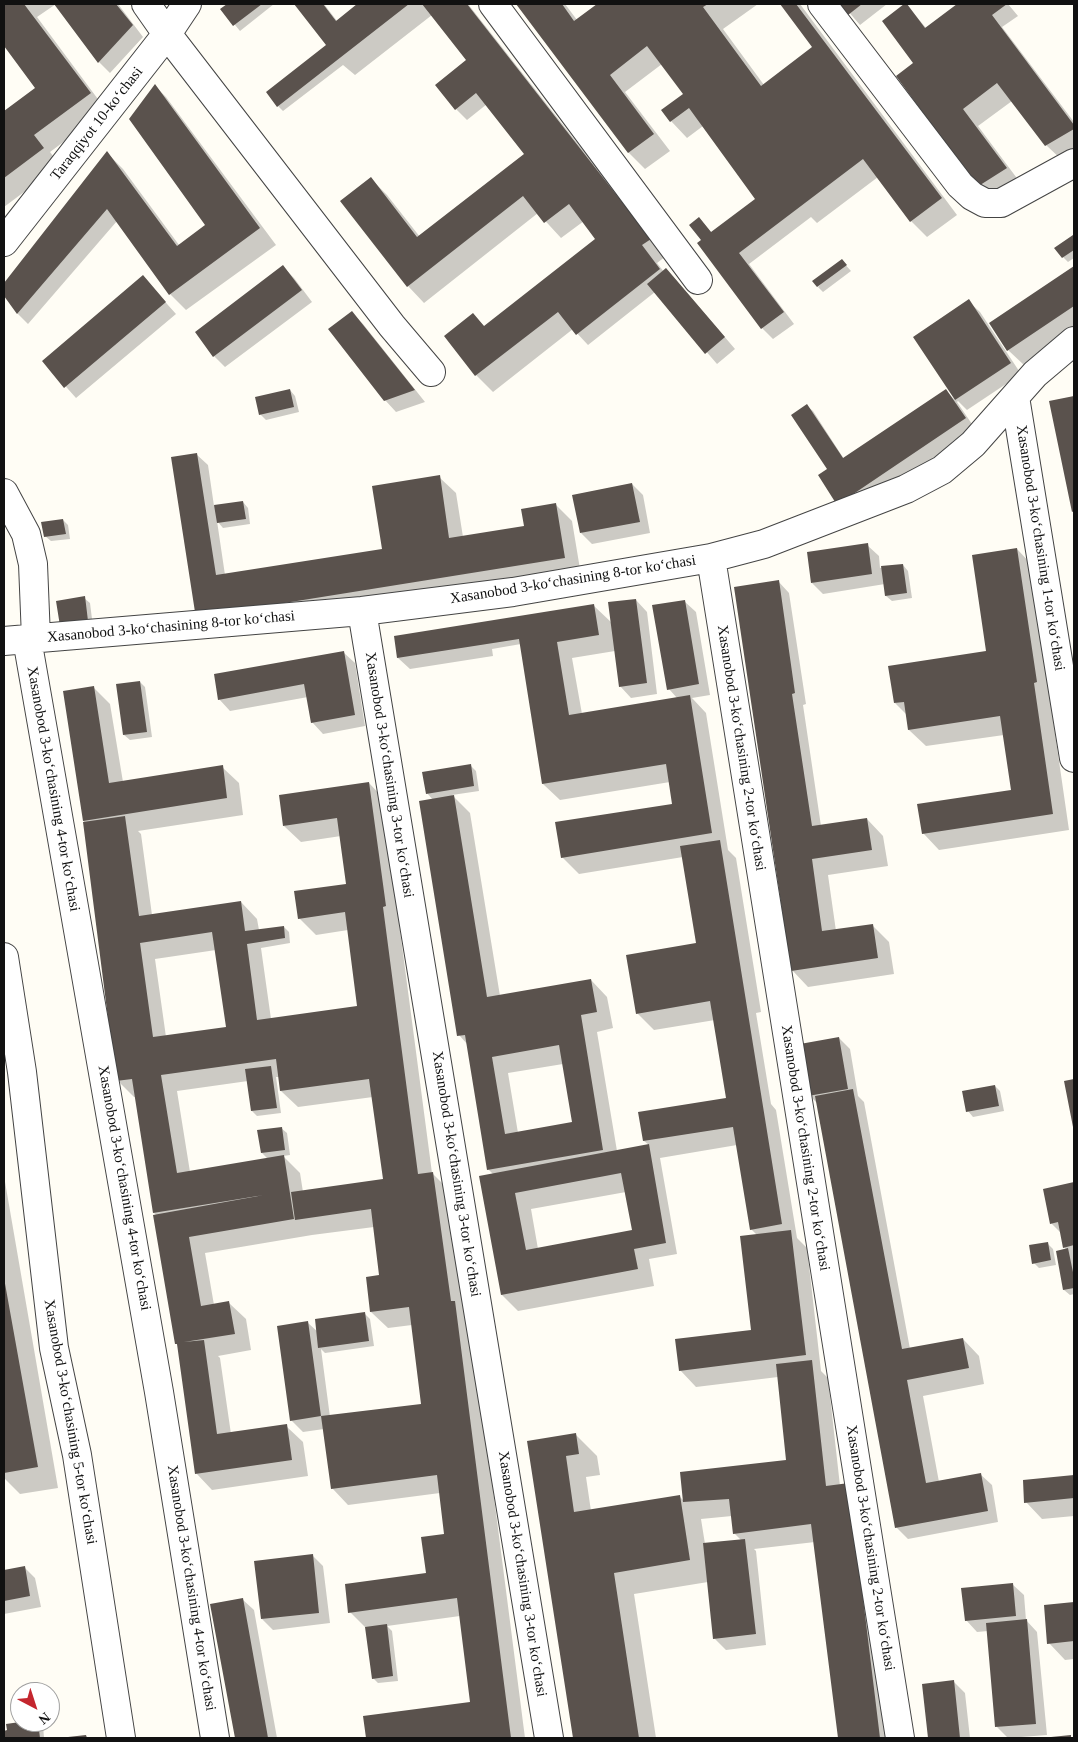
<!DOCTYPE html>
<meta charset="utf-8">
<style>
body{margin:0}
#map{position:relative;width:1078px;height:1742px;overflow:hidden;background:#fffdf5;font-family:"Times New Roman",serif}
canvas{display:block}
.frame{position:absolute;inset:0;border:5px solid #111;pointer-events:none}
.north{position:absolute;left:10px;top:1682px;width:50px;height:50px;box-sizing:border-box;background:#fff;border:1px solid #a0a0a0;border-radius:50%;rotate:140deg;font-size:14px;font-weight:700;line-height:20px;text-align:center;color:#111}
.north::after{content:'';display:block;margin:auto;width:18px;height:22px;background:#c4262e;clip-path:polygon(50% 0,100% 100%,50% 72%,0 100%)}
</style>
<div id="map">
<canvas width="1078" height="1742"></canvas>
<div class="frame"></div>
<div class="north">N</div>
</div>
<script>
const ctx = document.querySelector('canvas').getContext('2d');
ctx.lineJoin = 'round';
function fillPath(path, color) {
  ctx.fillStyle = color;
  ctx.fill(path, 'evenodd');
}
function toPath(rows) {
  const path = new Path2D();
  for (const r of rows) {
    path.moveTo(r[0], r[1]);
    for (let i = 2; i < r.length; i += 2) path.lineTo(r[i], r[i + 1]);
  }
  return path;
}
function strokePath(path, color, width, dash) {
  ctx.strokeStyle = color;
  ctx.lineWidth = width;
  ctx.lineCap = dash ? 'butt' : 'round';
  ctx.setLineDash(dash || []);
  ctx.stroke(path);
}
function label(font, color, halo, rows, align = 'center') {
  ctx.font = font + ' "Times New Roman",serif';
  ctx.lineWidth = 5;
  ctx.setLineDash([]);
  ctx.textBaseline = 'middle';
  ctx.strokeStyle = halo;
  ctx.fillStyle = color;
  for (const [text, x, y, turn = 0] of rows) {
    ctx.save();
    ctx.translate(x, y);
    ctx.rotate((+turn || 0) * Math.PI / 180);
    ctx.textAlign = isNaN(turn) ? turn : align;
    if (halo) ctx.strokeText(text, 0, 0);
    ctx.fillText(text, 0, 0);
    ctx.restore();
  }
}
const shadow = toPath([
 [4,4,118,4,143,37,110,73,99,62,56,4,37,17,106,110,50,152,60,165,4,207,4,113,37,88,4,44],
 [229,4,274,4,240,31,222,9],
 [296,4,324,4,337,21,359,4,468,4,666,256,657,263,664,272,666,269,677,281,735,349,717,364,655,292,588,345,573,329,493,392,476,375,446,336,473,315,485,327,597,239,584,221,561,238,538,213,424,303,408,286,371,179,387,195,420,237,526,154,487,104,467,120,456,109,468,60,432,15,355,75,343,65,283,111,278,106,328,45],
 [518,4,565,4,577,20,599,4,758,4,723,29,764,85,814,47,782,4,800,4,957,215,927,237,911,221,878,177,817,223,811,217,749,264,794,324,773,339,762,328,703,240,699,218,712,233,757,199,703,126,687,138,671,121,684,94,662,64,625,92,670,151,645,169,629,153],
 [842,4,887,4,860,25],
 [906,4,926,28,959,4,1008,4,1018,16,1002,27,1074,122,1074,155,1063,161,1046,145,1012,101,978,126,1022,185,994,202,977,186,915,63,884,21],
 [155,86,166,97,276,245,186,310,170,294,117,221,28,324,17,313,4,293,4,285,107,153,123,169,179,245,206,226],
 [1073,237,1074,238,1074,258,1068,262,1063,257],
 [842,261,851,271,823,292,818,287],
 [283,267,294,278,312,302,225,367,214,356,196,332],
 [1074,268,1074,333,1025,366,1008,350,991,324],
 [143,277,176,314,76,398,44,362],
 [968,301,980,312,1021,374,967,410,958,401,957,402,976,430,849,515,829,469,807,406,813,411,844,459,946,391,955,400],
 [352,313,363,324,425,402,396,412,385,400],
 [290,390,295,396,299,412,266,420,260,414],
 [1074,398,1074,512,1051,402],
 [196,454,208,465,214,506,243,502,248,508,250,524,223,528,217,521,225,575,383,550,439,477,456,493,463,537,525,527,556,505,572,521,581,575,207,622],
 [632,484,643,495,650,533,592,544,581,533],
 [63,520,68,525,70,539,51,541,45,536],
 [867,545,879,556,880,568,903,565,908,571,912,598,892,601,886,596,885,584,823,594,812,583],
 [1017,549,1033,566,1053,698,1050,699,1069,830,939,850,923,833,1013,791,1004,735,926,746,909,730,907,715,895,703,988,652],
 [778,581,789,593,806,704,803,705,821,826,867,819,883,836,888,866,828,875,836,931,872,925,889,942,894,974,808,987,792,970],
 [84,598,90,603,93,627,66,631],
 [636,600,647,612,657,694,631,698,620,686,615,651,572,658,582,714,677,698,669,689,684,601,696,612,710,695,692,698,706,713,728,850,736,858,761,1012,756,1013,771,1104,776,1110,797,1238,807,1248,821,1371,828,1378,840,1486,848,1485,894,1738,839,1738,815,1542,754,1549,756,1551,766,1645,726,1650,714,1638,708,1582,634,1594,656,1738,574,1738,528,1442,575,1434,597,1456,600,1475,586,1477,591,1511,680,1497,684,1501,787,1461,778,1377,696,1387,680,1370,753,1331,757,1235,751,1229,737,1145,660,1158,677,1254,649,1259,654,1286,518,1311,502,1295,493,1174,488,1169,468,1045,459,1035,433,800,427,793,470,765,476,771,479,791,452,795,470,813,500,996,591,980,607,997,613,1028,597,1032,617,1151,649,1145,644,1141,640,1113,727,1099,715,1020,654,1030,637,1013,697,944,683,857,579,874,562,857,673,805,670,782,560,800,543,784,521,644,492,649,493,656,410,669,398,658,396,637,593,605,612,623],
 [563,1064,573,1123,518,1133,508,1073],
 [626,1192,634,1235,538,1249,531,1209],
 [732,1516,734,1533,741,1540,705,1544,701,1519],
 [343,652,355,663,365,726,323,734,312,722,308,697,230,711,219,699],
 [140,682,145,687,152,737,130,740,124,735],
 [94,688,110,704,123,782,222,767,239,783,243,815,138,831,141,834,152,915,241,902,257,919,259,930,284,927,289,932,290,943,261,948,271,1019,359,1007,348,930,316,935,299,918,348,885,341,836,301,842,284,826,369,783,385,800,402,922,399,923,432,1173,449,1190,471,1319,525,1738,367,1738,364,1717,472,1703,460,1616,387,1626,392,1631,398,1681,378,1683,373,1678,367,1629,350,1612,427,1574,445,1535,440,1493,348,1505,332,1488,324,1429,303,1432,291,1420,308,1323,318,1332,365,1314,370,1319,374,1346,325,1353,321,1349,330,1417,422,1405,412,1325,388,1328,371,1312,381,1276,374,1227,312,1235,205,1253,214,1305,229,1303,246,1319,251,1350,218,1356,220,1358,231,1434,286,1426,303,1442,308,1476,212,1490,196,1473,178,1346,176,1343,157,1216,154,1213,136,1097,134,1097,117,1080,84,822,64,692],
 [216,950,227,1028,166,1037,155,959],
 [276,1077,279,1077,281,1091,298,1107,373,1097,384,1180,303,1192,300,1173,283,1156,290,1155,287,1133,281,1128,262,1153,268,1159,190,1172,177,1091,248,1081,252,1111,257,1116,281,1113],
 [839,1038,850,1049,858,1096,864,1102,910,1349,963,1339,979,1356,984,1384,923,1396,939,1482,980,1474,992,1485,998,1522,908,1539,897,1528,817,1103,809,1095],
 [995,1086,1000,1091,1004,1111,973,1117,968,1111],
 [4,1176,58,1488,20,1494,4,1478],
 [1074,1184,1074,1294,1070,1295,1064,1290,1067,1250,1064,1247,1061,1233,1051,1223,1044,1190],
 [1047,1243,1053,1249,1056,1265,1039,1268,1034,1263],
 [1074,1476,1074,1516,1042,1519,1026,1502,1024,1481],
 [312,1555,323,1566,330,1623,273,1630,262,1619],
 [24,1567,35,1578,41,1607,4,1614,4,1571],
 [1012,1584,1024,1595,1026,1620,1037,1632,1047,1735,1008,1738,997,1727,988,1631,977,1632,966,1620],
 [242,1599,254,1610,277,1738,236,1738,211,1605],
 [1074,1604,1074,1659,1065,1660,1049,1643,1045,1606],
 [953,1681,965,1693,970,1738,929,1738,923,1685],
 [25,1722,39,1722,43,1725,44,1738,4,1738,4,1732,8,1731]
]);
const building = toPath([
 [4,4,24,4,91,93,34,135,44,148,4,178,4,111,35,88,4,46],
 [54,4,116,4,133,25,98,63],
 [227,4,262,4,233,26,220,9],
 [294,4,323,4,336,21,357,4,409,4,277,107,266,92,326,45],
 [422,4,467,4,651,239,642,245,660,269,576,335,558,312,475,376,444,336,473,313,484,326,595,239,569,204,544,223,523,196,407,287,340,201,371,177,417,237,524,154,476,93,455,110,435,85,466,60],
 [516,4,562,4,574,21,597,4,708,4,703,7,761,86,812,47,780,4,796,4,942,198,910,222,863,159,739,253,784,312,761,329,697,243,701,240,689,225,699,217,711,232,755,199,689,108,670,122,661,110,683,94,647,46,610,75,654,134,628,153],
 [840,4,862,4,848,15],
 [904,4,907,4,925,28,957,4,1007,4,992,15,1074,125,1074,129,1045,146,997,83,963,109,1007,168,977,187,896,76,913,63,882,21],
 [155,84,260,228,169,295,107,209,17,314,4,296,4,283,107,151,177,246,205,225,129,119],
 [1073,235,1074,237,1074,250,1062,258,1054,248],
 [842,259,847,265,817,287,812,281],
 [283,265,302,290,213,357,195,332],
 [1074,266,1074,306,1007,351,989,323],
 [666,268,725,337,705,354,647,284],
 [143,275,166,302,64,388,42,361],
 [969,299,1011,363,955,400,913,337],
 [352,311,415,390,384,401,328,329],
 [290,389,294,407,259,415,255,397],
 [946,389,966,418,837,505,818,475,827,469,791,415,807,404,843,458],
 [1074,396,1074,511,1072,512,1049,401],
 [197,453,216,575,382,549,372,486,440,475,449,538,524,526,521,509,556,503,565,558,222,613,221,608,195,612,171,457],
 [632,483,640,522,580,533,572,495],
 [243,501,246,519,217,523,214,505],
 [63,519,66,534,44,537,41,522],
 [868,543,872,574,811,583,807,552],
 [1017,548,1037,682,1034,683,1053,814,922,834,917,804,1011,790,1000,716,908,730,904,702,894,703,888,666,986,651,972,555],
 [903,564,907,593,885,596,881,566],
 [779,580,795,693,792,694,812,826,867,818,872,850,812,859,822,931,873,924,878,958,791,971,734,587],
 [85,596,88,621,60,626,56,601],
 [636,599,647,683,619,687,608,602],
 [685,600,699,684,667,690,652,605],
 [594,604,599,635,557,642,569,715,690,695,712,833,561,858,555,822,672,804,666,764,542,784,519,639,397,658,394,636],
 [344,651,355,715,311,723,304,684,218,700,214,674],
 [140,681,147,732,123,735,116,684],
 [94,686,109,783,223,765,227,798,83,821,63,691],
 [471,764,474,786,426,794,422,772],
 [369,782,386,906,383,907,418,1174,433,1172,451,1301,455,1301,511,1738,366,1738,363,1716,470,1702,457,1598,348,1613,345,1584,426,1573,421,1537,444,1534,437,1475,331,1489,321,1416,421,1404,409,1307,370,1312,366,1277,379,1275,371,1209,295,1220,291,1192,383,1179,369,1079,280,1091,276,1059,161,1075,177,1173,284,1155,294,1219,189,1237,201,1306,229,1301,235,1334,184,1342,204,1340,217,1434,287,1424,292,1460,195,1474,177,1344,175,1344,153,1215,264,1195,153,1213,132,1079,116,1081,83,822,125,816,139,916,241,901,245,931,284,926,285,938,247,944,257,1020,357,1006,345,912,298,919,294,891,346,884,337,818,283,826,279,795],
 [212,932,226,1027,153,1037,140,943],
 [454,795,487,997,591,979,597,1012,581,1015,603,1150,487,1170,465,1035,457,1036,419,801],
 [559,1045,572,1122,505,1134,492,1057],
 [720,840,782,1224,750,1230,733,1127,643,1141,638,1112,726,1098,710,1001,636,1014,626,955,696,943,680,846],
 [839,1037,848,1089,808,1096,800,1044],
 [271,1066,277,1108,251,1111,245,1069],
 [1074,1079,1074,1127,1073,1127,1064,1081],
 [995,1085,999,1106,966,1112,962,1091],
 [853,1089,902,1349,963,1338,969,1368,907,1380,926,1483,981,1473,988,1511,895,1528,815,1096],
 [282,1127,285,1150,261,1153,257,1130],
 [649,1144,666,1243,634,1249,638,1269,501,1295,479,1176],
 [621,1173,632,1230,526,1250,515,1193],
 [1074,1182,1074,1245,1063,1248,1058,1222,1050,1224,1043,1189],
 [791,1230,806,1355,679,1371,675,1339,751,1330,740,1236],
 [1048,1242,1051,1260,1032,1264,1029,1245],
 [1068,1248,1074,1277,1074,1288,1063,1290,1056,1251],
 [4,1278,38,1467,4,1473],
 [365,1312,369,1341,318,1348,315,1319],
 [308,1321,321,1416,290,1421,277,1326],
 [812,1360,826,1486,849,1483,880,1738,838,1738,811,1524,733,1534,729,1499,683,1502,680,1472,786,1460,776,1364],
 [576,1433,579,1454,566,1456,574,1512,680,1495,690,1560,614,1573,639,1738,573,1738,527,1441],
 [1074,1475,1074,1498,1024,1503,1023,1480],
 [745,1539,756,1634,713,1639,703,1543],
 [313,1554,319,1613,261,1619,254,1561],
 [25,1566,30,1596,4,1601,4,1570],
 [1013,1583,1016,1616,965,1621,961,1588],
 [243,1598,267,1732,268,1738,235,1738,210,1604],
 [1074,1602,1074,1641,1047,1644,1044,1605],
 [1027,1619,1036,1724,995,1727,986,1623],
 [387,1624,393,1676,372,1679,365,1627],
 [954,1680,960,1738,928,1738,922,1684],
 [20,1722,38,1722,40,1738,4,1738,4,1731,7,1730,6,1724],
 [86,1735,87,1738,68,1738,68,1737],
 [1071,1735,1071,1738,1051,1738,1051,1737]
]);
const minor = toPath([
 [146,4,167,34,392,326,431,372],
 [493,4,698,280],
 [822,4,960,185,972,196,985,203,1001,203,1074,163],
 [4,242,167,34,187,4],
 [1015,397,1074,758],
 [4,493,26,534,33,564,36,638],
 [711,558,900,1738],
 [362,611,549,1738],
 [27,639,159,1392,215,1738],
 [4,641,362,611,513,592,711,558,764,544,906,489,942,470,973,444,1035,374,1074,341],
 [4,957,22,1072,54,1348,77,1455,121,1738]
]);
const streetNames = [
 ["Taraqqiyot 10-koʻchasi",97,124,-52],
 ["Xasanobod 3-koʻchasining 1-tor koʻchasi",1040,548,81],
 ["Xasanobod 3-koʻchasining 8-tor koʻchasi",573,580,-9],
 ["Xasanobod 3-koʻchasining 8-tor koʻchasi",171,627,-5],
 ["Xasanobod 3-koʻchasining 2-tor koʻchasi",741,748,81],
 ["Xasanobod 3-koʻchasining 3-tor koʻchasi",389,775,81],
 ["Xasanobod 3-koʻchasining 4-tor koʻchasi",53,789,80],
 ["Xasanobod 3-koʻchasining 2-tor koʻchasi",805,1148,81],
 ["Xasanobod 3-koʻchasining 3-tor koʻchasi",456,1174,81],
 ["Xasanobod 3-koʻchasining 4-tor koʻchasi",124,1188,80],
 ["Xasanobod 3-koʻchasining 5-tor koʻchasi",70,1422,80],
 ["Xasanobod 3-koʻchasining 2-tor koʻchasi",870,1548,81],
 ["Xasanobod 3-koʻchasining 3-tor koʻchasi",522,1574,81],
 ["Xasanobod 3-koʻchasining 4-tor koʻchasi",191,1588,81]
];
fillPath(shadow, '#0003');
fillPath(building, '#5a524d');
strokePath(minor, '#444', 30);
strokePath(minor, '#fff', 28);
label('15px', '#111', '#fff', streetNames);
</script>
